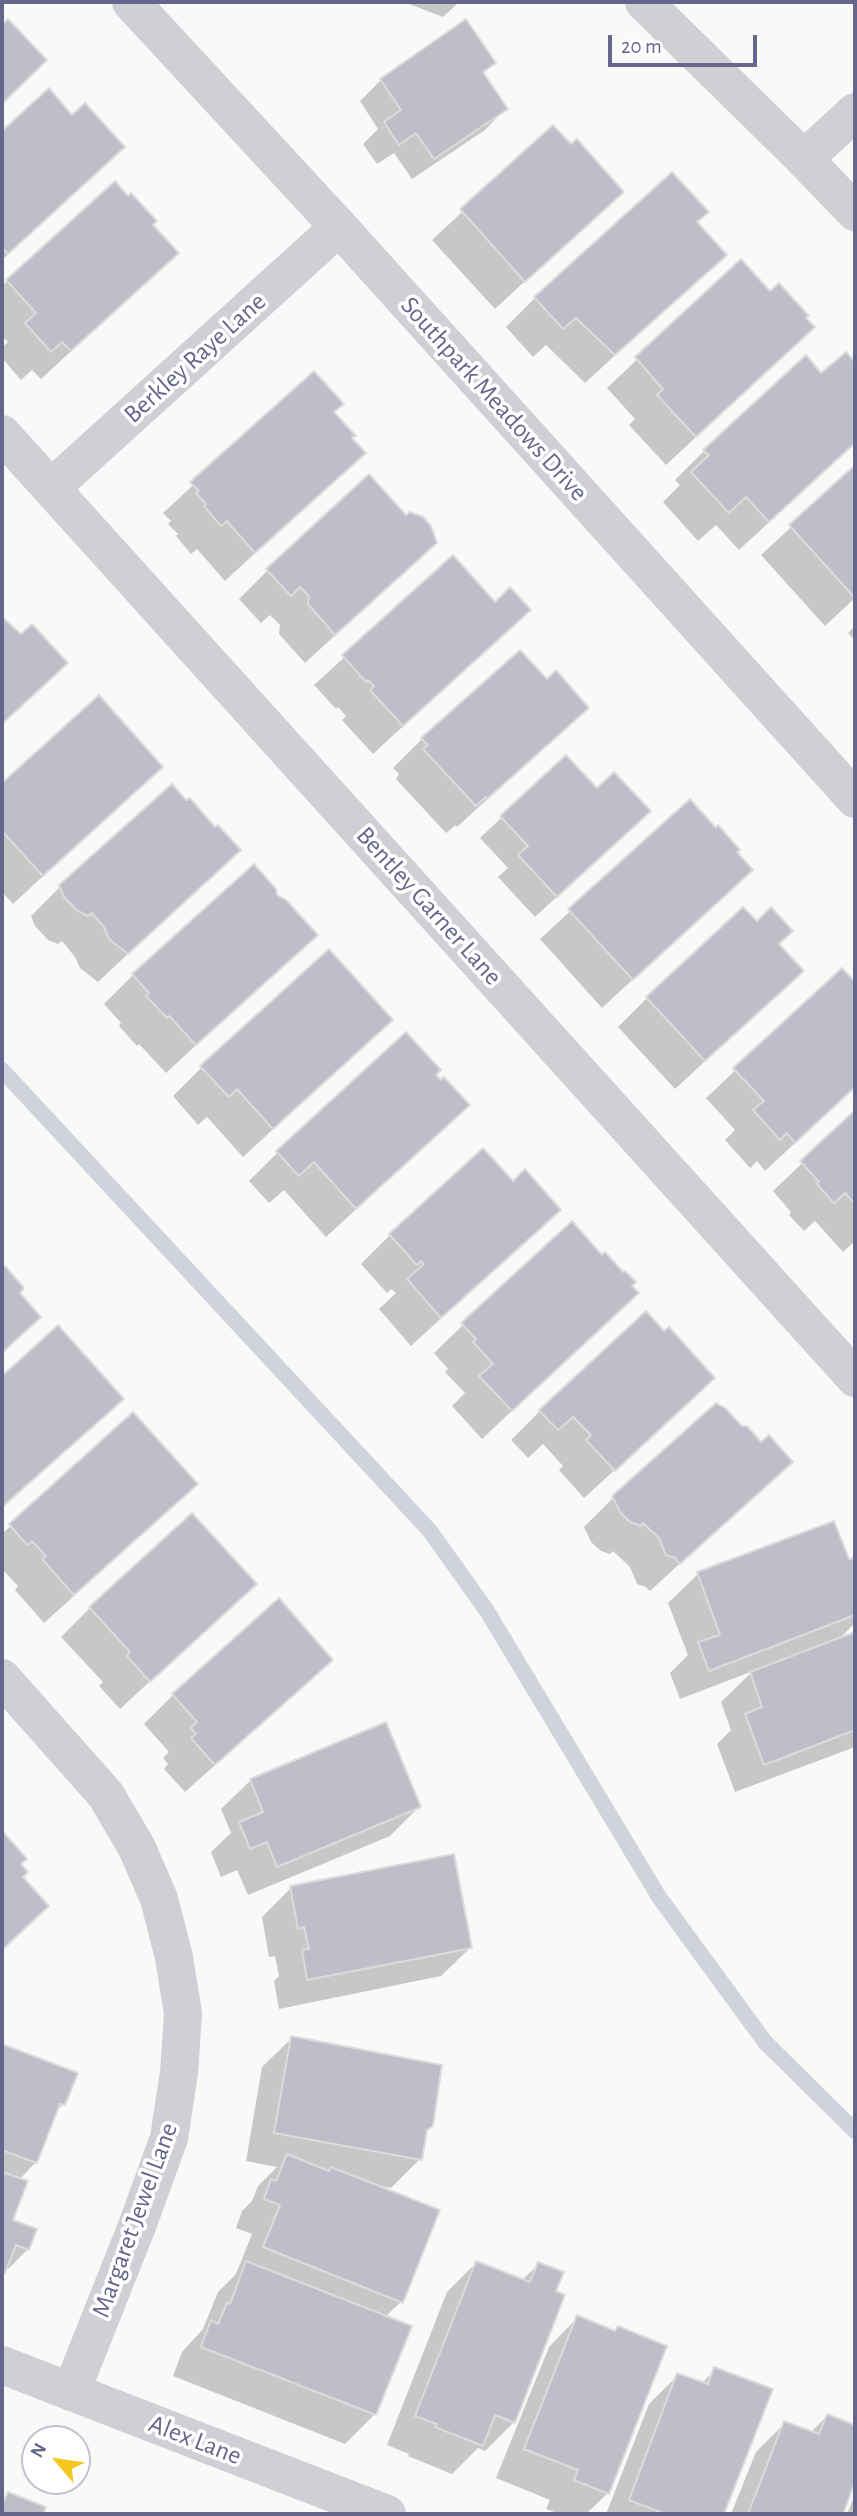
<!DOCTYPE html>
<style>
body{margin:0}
#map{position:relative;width:857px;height:2516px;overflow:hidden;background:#f9faf8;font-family:"Alegreya Sans",sans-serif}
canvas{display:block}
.frame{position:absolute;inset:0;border:4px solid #66668c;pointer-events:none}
.north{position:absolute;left:21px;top:2425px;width:70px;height:70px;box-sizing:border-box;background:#fff;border:2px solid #c2c2d1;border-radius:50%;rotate:299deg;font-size:19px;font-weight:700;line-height:28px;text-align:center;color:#66668c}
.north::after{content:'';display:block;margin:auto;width:24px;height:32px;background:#f4c81e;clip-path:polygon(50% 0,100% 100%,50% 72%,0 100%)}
.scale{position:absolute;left:608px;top:35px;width:149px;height:32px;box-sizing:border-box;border:4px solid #66668c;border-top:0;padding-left:9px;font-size:21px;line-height:24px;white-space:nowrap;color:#66668c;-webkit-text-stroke:5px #fff;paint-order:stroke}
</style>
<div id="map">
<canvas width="857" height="2516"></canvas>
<div class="frame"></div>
<div class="north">N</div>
<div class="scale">20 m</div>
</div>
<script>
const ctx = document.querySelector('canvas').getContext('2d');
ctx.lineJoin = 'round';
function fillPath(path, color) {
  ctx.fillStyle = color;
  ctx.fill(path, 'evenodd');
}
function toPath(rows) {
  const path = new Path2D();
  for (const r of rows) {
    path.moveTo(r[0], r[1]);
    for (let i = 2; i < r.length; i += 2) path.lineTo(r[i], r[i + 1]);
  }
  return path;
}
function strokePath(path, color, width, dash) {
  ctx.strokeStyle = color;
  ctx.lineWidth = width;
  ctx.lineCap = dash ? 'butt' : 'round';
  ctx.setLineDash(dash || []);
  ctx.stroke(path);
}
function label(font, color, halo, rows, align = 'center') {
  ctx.font = font + ' "Alegreya Sans",sans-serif';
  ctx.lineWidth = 7;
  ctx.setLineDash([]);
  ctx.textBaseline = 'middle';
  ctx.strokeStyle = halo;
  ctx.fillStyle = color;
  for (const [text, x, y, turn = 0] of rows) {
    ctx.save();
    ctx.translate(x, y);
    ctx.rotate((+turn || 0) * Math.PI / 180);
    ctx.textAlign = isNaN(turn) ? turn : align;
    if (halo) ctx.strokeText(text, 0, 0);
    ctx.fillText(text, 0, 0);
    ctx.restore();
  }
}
const shadow = toPath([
 [404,2,459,2,443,17],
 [494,63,483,74,506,108,485,130,412,179,394,153,377,164,363,144,378,129,360,101,381,80],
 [49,91,72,117,123,147,2,260,2,133],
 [553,127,621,192,495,309,432,240],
 [695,223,724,255,585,383,546,345,533,357,506,327,535,298],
 [151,225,177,253,41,379,32,370,21,380,2,358,2,348,8,342,2,336,2,287,7,281],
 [741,261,783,356,666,465,629,425,635,419,607,388],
 [845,354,855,365,855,443,739,550,716,525,698,541,663,502,680,485,675,480,704,451,821,375],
 [314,373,332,413,363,453,225,581,197,549,191,554,176,536,178,534,168,524,171,521,163,513],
 [855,468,855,598,825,626,761,555],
 [406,518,435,543,305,663,279,634,280,625,270,615,261,623,239,599,268,570],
 [453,558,495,604,529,610,373,754,342,720,346,716,338,707,336,709,314,685],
 [2,618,21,637,66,663,2,724],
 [855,626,855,640,848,633],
 [546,681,587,708,457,827,456,825,446,833,396,779,399,774,393,768,422,739],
 [99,698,161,767,13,904,2,892,2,785],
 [566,757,627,832,535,917,498,877,508,868,480,838],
 [690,801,751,870,602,1008,540,939],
 [215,829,239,850,98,982,80,968,75,957,62,941,58,944,48,940,35,926,31,916,60,887],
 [275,896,315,935,166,1073,139,1044,137,1046,119,1026,121,1023,104,1004,133,975],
 [756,923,777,945,772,999,675,1089,618,1027,647,998],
 [842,970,855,985,855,1087,765,1171,757,1161,750,1168,725,1140,735,1130,706,1098],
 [391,1020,243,1157,207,1117,198,1125,173,1096,202,1067],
 [434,1075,438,1134,326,1237,284,1190,269,1203,249,1181,278,1152],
 [855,1113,855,1241,843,1252,815,1221,804,1231,789,1215,791,1212,773,1191],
 [513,1184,559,1210,411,1346,379,1309,396,1293,391,1289,387,1293,361,1264,390,1235],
 [629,1286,637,1293,482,1439,452,1406,465,1393,445,1372,448,1369,434,1353,463,1325],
 [58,1328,121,1399,92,1428,2,1508,2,1378],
 [684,1407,584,1498,559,1470,563,1466,543,1444,528,1458,511,1440,540,1411],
 [133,1415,195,1484,166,1513,44,1623,15,1590,18,1586,2,1569,2,1534],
 [761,1445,790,1462,650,1591,646,1587,637,1584,630,1567,613,1551,610,1554,601,1551,591,1542,584,1527,613,1498],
 [833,1523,848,1562,852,1560,855,1566,855,1623,838,1640,855,1633,855,1747,735,1792,717,1744,731,1730,721,1702,753,1671,680,1699,670,1673,688,1655,668,1603,698,1574],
 [255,1584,120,1709,99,1686,103,1682,61,1637,90,1608],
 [278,1601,330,1659,301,1688,185,1792,164,1769,168,1764,163,1758,169,1752,144,1724,173,1695],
 [251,1780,419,1807,390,1836,248,1895,237,1870,221,1877,211,1852,231,1833,221,1809],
 [4,1835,19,1864,21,1877,47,1906,2,1950],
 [291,1888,471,1947,441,1976,279,2009,274,1981,279,1976,275,1956,269,1957,262,1917],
 [292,2038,425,2132,420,2159,391,2188,379,2186,401,2302,385,2317,375,2414,345,2444,173,2376,182,2352,203,2329,218,2292,236,2274,252,2234,236,2228,242,2211,252,2201,258,2186,277,2167,246,2161,262,2067],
 [2,2046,76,2074,63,2104,55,2113,36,2162,19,2180,11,2221,28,2249,2,2275],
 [476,2263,522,2280,539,2264,514,2422,485,2451,478,2448,452,2474,408,2456,409,2454,387,2445,447,2292],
 [578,2317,608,2493,586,2514,560,2514,546,2509,550,2500,496,2478,549,2347],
 [715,2370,770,2390,722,2514,606,2514,649,2404,678,2375,701,2384],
 [827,2416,855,2427,855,2477,841,2514,731,2514,756,2452,785,2423,810,2433],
 [855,2494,855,2514,847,2514]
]);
const stream = toPath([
 [2,1070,430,1531,487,1611,659,1897,765,2042,855,2131]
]);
const building = toPath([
 [8,19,47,60,2,104,2,25,8,19],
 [466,19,496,63,483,72,508,109,434,159,416,133,399,145,384,122,401,110,380,79,466,19],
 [49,88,72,115,85,103,125,147,8,254,2,247,2,131,49,88],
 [553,125,571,144,577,139,624,192,525,282,460,209,553,125],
 [672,172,709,212,697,222,727,255,615,355,576,318,563,329,534,297,672,172],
 [115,181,128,196,131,193,157,221,153,225,179,253,71,351,62,342,51,352,25,323,36,313,6,280,115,181],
 [741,259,770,291,779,283,809,316,806,318,815,327,696,437,657,395,663,389,635,357,741,259],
 [846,352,855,362,855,443,769,522,746,497,729,513,691,472,709,455,703,450,806,355,821,373,846,352],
 [314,371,344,404,334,412,356,436,352,438,366,453,255,553,227,521,221,526,204,506,206,504,196,493,199,491,190,482,314,371],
 [855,465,855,598,789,525,855,465],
 [369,474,406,515,410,512,423,517,431,526,437,543,335,635,308,604,309,596,300,587,291,596,266,569,369,474],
 [453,555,495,602,510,587,531,610,403,726,370,690,374,686,368,680,366,682,342,655,453,555],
 [2,617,21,634,32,624,68,663,2,724,2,617],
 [520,650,547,679,556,670,589,708,487,799,486,797,476,806,423,749,428,745,421,738,520,650],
 [99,695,163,767,43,876,2,831,2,783,99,695],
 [566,755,597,788,614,772,651,811,557,897,518,855,528,846,500,816,566,755],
 [172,784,186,800,190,798,215,827,218,825,241,850,128,954,109,939,104,927,92,913,88,916,78,911,64,897,59,885,172,784],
 [690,799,716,828,718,825,740,850,737,852,753,870,633,980,568,909,690,799],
 [254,864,276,889,277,895,286,900,318,935,196,1045,169,1016,167,1018,146,996,149,993,132,974,254,864],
 [743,907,757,921,771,907,793,931,779,944,804,971,705,1061,646,997,743,907],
 [329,949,393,1020,273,1129,237,1089,229,1097,200,1066,329,949],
 [842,968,855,982,855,1087,795,1143,787,1133,780,1140,753,1110,764,1101,733,1068,842,968],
 [406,1032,441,1070,436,1075,441,1080,444,1077,470,1105,356,1209,314,1162,299,1176,276,1151,406,1032],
 [855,1110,855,1204,845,1193,834,1203,817,1184,819,1182,800,1161,855,1110],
 [483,1148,513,1181,525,1169,561,1210,441,1318,407,1279,424,1264,421,1261,417,1265,389,1234,483,1148],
 [572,1221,602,1255,605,1252,623,1272,625,1271,636,1282,632,1286,639,1293,512,1411,479,1376,493,1364,473,1342,476,1339,461,1323,572,1221],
 [5,1266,24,1288,20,1293,41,1317,2,1353,2,1268,5,1266],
 [646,1311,664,1331,669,1327,715,1378,615,1471,586,1440,591,1435,573,1417,558,1430,539,1410,646,1311],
 [58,1325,124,1399,2,1507,2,1376,58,1325],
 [716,1403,725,1408,742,1426,747,1426,761,1442,769,1435,793,1462,680,1564,675,1558,666,1555,659,1538,643,1523,641,1526,630,1522,620,1512,612,1496,716,1403],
 [133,1412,198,1484,74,1595,42,1559,46,1556,32,1541,27,1545,9,1524,133,1412],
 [192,1513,257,1584,150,1682,127,1656,130,1652,89,1607,192,1513],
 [834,1521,849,1559,853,1558,855,1563,855,1615,709,1671,698,1642,720,1635,697,1572,834,1521],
 [279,1598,333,1660,215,1765,191,1738,196,1734,191,1728,197,1722,172,1694,279,1598],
 [855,1632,855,1730,764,1765,745,1714,762,1707,750,1672,855,1632],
 [386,1722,421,1807,277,1867,267,1842,250,1849,239,1822,263,1812,250,1779,386,1722],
 [4,1833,27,1859,21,1864,28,1872,23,1877,49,1906,2,1950,2,1834,4,1833],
 [454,1854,472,1948,307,1980,302,1950,309,1949,304,1927,298,1929,290,1886,454,1854],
 [291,2036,442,2065,433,2126,427,2130,422,2160,274,2133,291,2036],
 [2,2044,78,2073,65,2105,60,2104,37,2163,2,2150,2,2044],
 [287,2154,329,2171,331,2167,440,2210,403,2303,263,2247,280,2205,264,2199,271,2179,276,2181,287,2154],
 [2,2172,28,2181,13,2220,37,2229,29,2250,16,2245,5,2273,2,2272,2,2172],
 [246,2261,412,2326,376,2415,201,2347,211,2320,218,2324,227,2303,230,2304,246,2261],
 [476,2261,530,2282,538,2262,564,2272,556,2291,565,2295,515,2423,495,2415,483,2446,435,2427,437,2424,415,2416,476,2261],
 [577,2315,615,2331,618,2326,667,2346,609,2494,574,2480,578,2470,524,2449,577,2315],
 [714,2367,773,2389,724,2514,666,2514,629,2500,677,2373,708,2384,714,2367],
 [827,2414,855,2425,855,2482,843,2514,748,2514,784,2421,819,2434,827,2414],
 [8,2492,46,2507,43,2514,2,2514,2,2505,8,2492]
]);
const minor = toPath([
 [131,2,339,227,855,799],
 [644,2,804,159,855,212],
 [804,159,855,112],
 [2,434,855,1378],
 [51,488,339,227],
 [2,1678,106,1795,137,1848,159,1899,174,1957,183,2014,179,2073,169,2138,137,2226,71,2392],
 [2,2365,387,2514]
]);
const streetNames = [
 ["Berkley Raye Lane",195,358,-42],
 ["Southpark Meadows Drive",494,399,48],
 ["Bentley Garner Lane",429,906,48],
 ["Margaret Jewel Lane",135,2220,-70],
 ["Alex Lane",195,2440,21]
];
fillPath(shadow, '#0003');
strokePath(stream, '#d1d3dc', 16);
fillPath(building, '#bdbeca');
strokePath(building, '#dbdcda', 2);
strokePath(minor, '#cfcfd5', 38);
label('26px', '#66668c', '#fff', streetNames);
</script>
